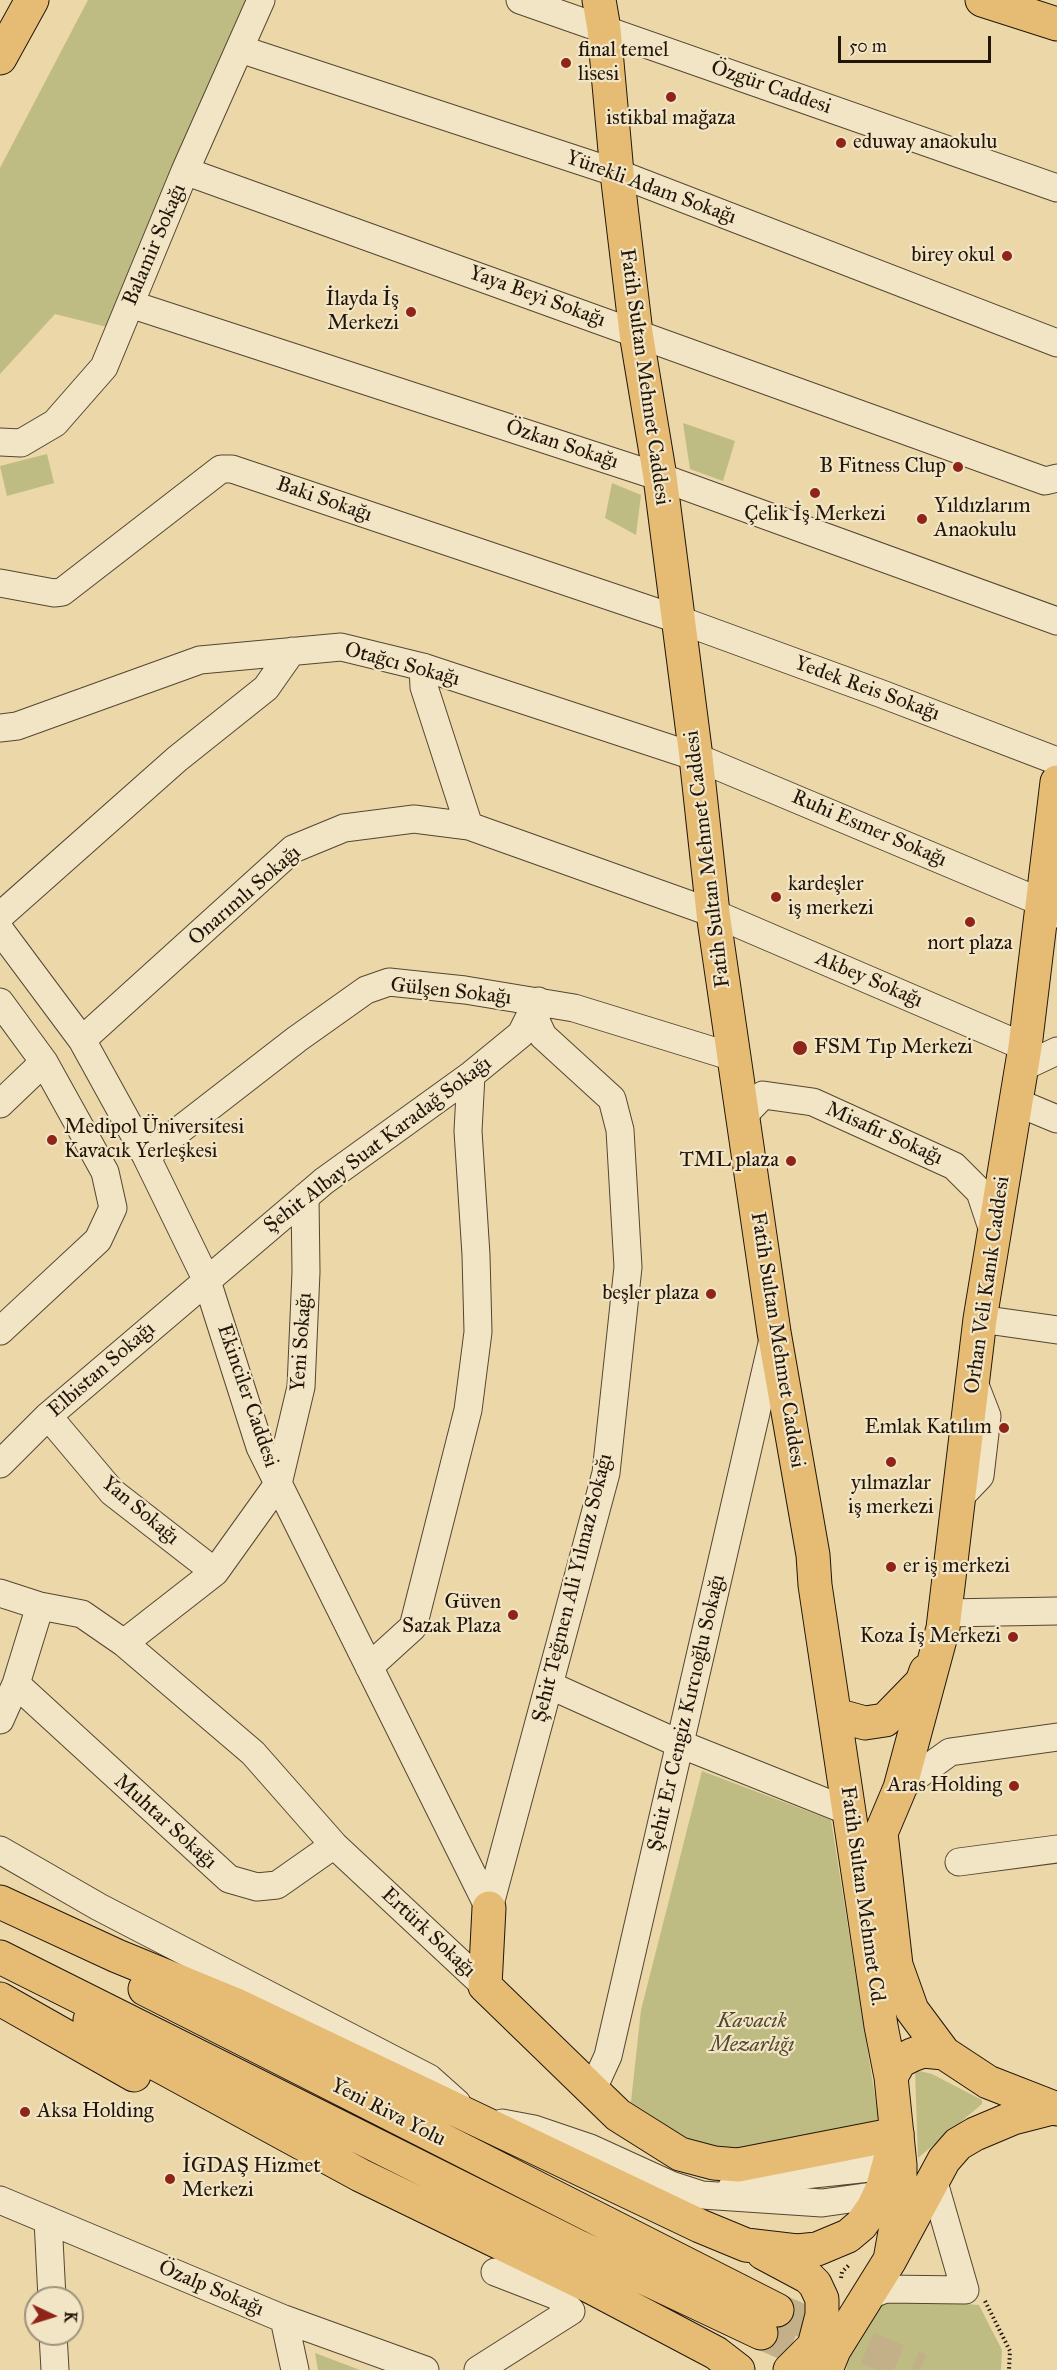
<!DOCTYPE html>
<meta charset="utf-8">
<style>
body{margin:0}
#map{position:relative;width:1057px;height:2370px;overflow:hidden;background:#ebd7a7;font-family:"IM FELL Great Primer",serif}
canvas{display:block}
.north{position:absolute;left:24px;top:2286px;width:60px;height:60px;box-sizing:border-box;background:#f2e5c6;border:2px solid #9f927b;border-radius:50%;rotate:94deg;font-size:16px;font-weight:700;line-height:24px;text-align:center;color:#22160a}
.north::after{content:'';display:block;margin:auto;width:21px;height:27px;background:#8f2418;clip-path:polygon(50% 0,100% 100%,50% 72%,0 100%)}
.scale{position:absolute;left:838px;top:36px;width:153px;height:27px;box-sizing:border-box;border:3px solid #22160a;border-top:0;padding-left:8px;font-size:18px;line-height:21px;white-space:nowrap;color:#22160a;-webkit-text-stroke:4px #f2e5c6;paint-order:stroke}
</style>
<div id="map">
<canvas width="1057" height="2370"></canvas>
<div class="north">K</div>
<div class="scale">50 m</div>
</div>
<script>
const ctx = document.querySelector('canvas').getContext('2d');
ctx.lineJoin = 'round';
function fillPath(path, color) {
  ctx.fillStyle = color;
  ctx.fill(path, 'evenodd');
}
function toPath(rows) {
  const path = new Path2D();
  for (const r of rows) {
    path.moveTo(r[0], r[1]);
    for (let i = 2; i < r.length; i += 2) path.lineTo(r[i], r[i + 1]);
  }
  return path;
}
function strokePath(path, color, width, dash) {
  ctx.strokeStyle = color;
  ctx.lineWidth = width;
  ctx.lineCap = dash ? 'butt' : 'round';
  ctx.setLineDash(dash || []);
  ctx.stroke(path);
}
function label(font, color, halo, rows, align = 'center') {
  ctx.font = font + ' "IM FELL Great Primer",serif';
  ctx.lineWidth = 4.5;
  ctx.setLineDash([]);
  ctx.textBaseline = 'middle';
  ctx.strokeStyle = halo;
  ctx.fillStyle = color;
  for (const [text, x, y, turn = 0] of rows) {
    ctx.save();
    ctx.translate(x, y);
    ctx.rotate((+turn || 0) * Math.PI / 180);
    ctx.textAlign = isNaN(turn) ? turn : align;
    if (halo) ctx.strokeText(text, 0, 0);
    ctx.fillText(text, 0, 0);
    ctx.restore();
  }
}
const green = toPath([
 [88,0,247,0,107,327,55,314,0,374,0,168],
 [683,423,735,441,723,481,690,469],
 [47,454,54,483,7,496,0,466],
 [612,483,641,495,636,535,605,518],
 [702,1771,831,1820,880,2128,734,2150,688,2139,631,2102,641,2010],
 [915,2070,932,2074,982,2100,982,2104,918,2158],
 [892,2298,979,2305,1002,2350,1001,2370,846,2370,848,2361,875,2307],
 [315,2353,360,2370,318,2370]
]);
const highwayTunnel = toPath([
 [777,2310,920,2370],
 [761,2333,847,2370]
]);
const path = toPath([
 [841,2278,842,2272,849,2265],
 [985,2301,1010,2351,1009,2370]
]);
const minor = toPath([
 [520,0,1057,188],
 [240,49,617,173,1057,343],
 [185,171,1045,481,1057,478],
 [130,304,660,477,1057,621],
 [0,442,21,443,55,423,104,367,185,171,261,0],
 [0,583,54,593,62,592,221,469,232,469,677,619,882,694,1057,761],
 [423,667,424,687,469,826],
 [0,728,17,726,200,660,341,647,423,667,696,757,1041,902,1057,914],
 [0,916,177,759,266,688,292,651],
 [0,930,82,1040,146,1156,207,1281,260,1447,489,1908],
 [0,1002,44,1062,105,1172,113,1208,98,1240,0,1331],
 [82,1040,293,849,344,828,414,819,469,826,713,913,1025,1047],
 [1021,1068,1057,1051],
 [1016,1102,1057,1119],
 [0,1104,44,1062],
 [742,1117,763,1095,813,1102,954,1166,980,1192,994,1234],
 [146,1156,297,1039,366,990,389,982,465,990,574,1008,733,1057],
 [980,1319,1057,1330],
 [48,1416,112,1492,215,1572],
 [0,1464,48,1416,324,1181,471,1075,521,1034,537,1002],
 [959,1498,980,1476,987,1416,973,1380],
 [0,1593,40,1606,82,1614,124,1643,253,1753,334,1845,485,1986],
 [946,1613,1057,1611],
 [124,1643,215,1572,278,1484,301,1387,306,1272,305,1197],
 [369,1667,413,1627,468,1410,478,1332,476,1255,468,1131,471,1075],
 [16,1684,229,1879,257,1887,277,1885,334,1845],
 [549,1685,680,1744,848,1811],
 [0,1720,16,1684,40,1606],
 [900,1788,950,1752,1057,1737],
 [0,1850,99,1907,429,2078,457,2103],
 [959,1862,1057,1849],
 [489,1908,606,1473,628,1267,620,1130,612,1099,543,1036,536,1021,538,1001],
 [592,2091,608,2056,773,1339],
 [502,2123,534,2129,590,2148,671,2185,702,2195,822,2203,879,2195],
 [732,2187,795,2176,888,2166],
 [0,2200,284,2319,425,2370],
 [48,2220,52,2298],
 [868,2296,885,2289,965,2290,933,2179],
 [284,2319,295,2370],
 [53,2334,55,2370],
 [478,2370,571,2311,557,2296,495,2272]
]);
const major = toPath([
 [599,0,604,29,617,173,636,333,660,477,696,757,713,913,774,1332,813,1555,815,1585,881,2026,891,2077,900,2165,900,2204,890,2260],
 [982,0,1057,24],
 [836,1715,865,1723,885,1720,922,1682,926,1671],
 [489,1908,485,1986,618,2115,680,2154,714,2163,738,2165,897,2134],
 [944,2053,912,2010,896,1965,881,1833,900,1788,943,1628,980,1319,1025,1047,1057,782],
 [891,2077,900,2061,912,2055,923,2051,944,2053,988,2082,1057,2109],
 [826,2370,834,2350,890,2260,944,2160,958,2144,975,2134,1013,2118,1052,2108]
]);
const highway = toPath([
 [0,58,32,0],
 [0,1902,117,1956,234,2004,700,2226,746,2245,797,2251,817,2249,848,2236,861,2225,873,2208,882,2189,897,2134],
 [0,1957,579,2247,761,2333],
 [145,1989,777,2310],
 [0,1999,134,2075],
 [90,2020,127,2048,360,2175,591,2287,716,2353,738,2370],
 [763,2253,808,2277,815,2284,822,2299,822,2315,814,2346,790,2370]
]);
const markers = [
 [566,63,6,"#8f2418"],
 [671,97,6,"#8f2418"],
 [841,143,6,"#8f2418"],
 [1007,256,6,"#8f2418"],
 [411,312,6,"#8f2418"],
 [958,467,6,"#8f2418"],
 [815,493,6,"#8f2418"],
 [922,519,6,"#8f2418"],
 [776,897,6,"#8f2418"],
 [970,922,6,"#8f2418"],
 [800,1048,8,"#8f2418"],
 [52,1140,6,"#8f2418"],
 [791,1161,6,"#8f2418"],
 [711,1294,6,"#8f2418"],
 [1004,1428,6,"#8f2418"],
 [891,1462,6,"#8f2418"],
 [891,1567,6,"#8f2418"],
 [513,1615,6,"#8f2418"],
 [1013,1637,6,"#8f2418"],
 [1014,1786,6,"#8f2418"],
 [25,2112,6,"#8f2418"],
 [170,2179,6,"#8f2418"]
];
const poiNames = [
 ["final temel",578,51],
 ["lisesi",578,75],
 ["istikbal mağaza",671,119,"center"],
 ["eduway anaokulu",853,143],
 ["birey okul",995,256,"right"],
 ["İlayda İş",399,300,"right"],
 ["Merkezi",399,324,"right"],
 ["B Fitness Clup",946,467,"right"],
 ["Yıldızlarım",934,507],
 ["Anaokulu",934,531],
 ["Çelik İş Merkezi",815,515,"center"],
 ["kardeşler",788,885],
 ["iş merkezi",788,909],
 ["nort plaza",970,944,"center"],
 ["FSM Tıp Merkezi",814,1048],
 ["Medipol Üniversitesi",64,1128],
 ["Kavacık Yerleşkesi",64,1152],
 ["TML plaza",779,1161,"right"],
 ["beşler plaza",699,1294,"right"],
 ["Emlak Katılım",992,1428,"right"],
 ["yılmazlar",891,1484,"center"],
 ["iş merkezi",891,1508,"center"],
 ["er iş merkezi",903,1567],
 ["Güven",501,1603,"right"],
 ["Sazak Plaza",501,1627,"right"],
 ["Koza İş Merkezi",1001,1637,"right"],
 ["Aras Holding",1002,1786,"right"],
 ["Aksa Holding",37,2112],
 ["İGDAŞ Hizmet",182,2167],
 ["Merkezi",182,2191]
];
const streetNames = [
 ["Özgür Caddesi",771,88,19],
 ["Yürekli Adam Sokağı",651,188,20],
 ["Balamir Sokağı",155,245,-67],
 ["Yaya Beyi Sokağı",537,297,20],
 ["Fatih Sultan Mehmet Caddesi",644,377,82],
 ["Özkan Sokağı",562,445,18],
 ["Baki Sokağı",324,500,19],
 ["Otağcı Sokağı",402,665,15],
 ["Yedek Reis Sokağı",867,689,20],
 ["Ruhi Esmer Sokağı",869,829,23],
 ["Fatih Sultan Mehmet Caddesi",708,859,-97],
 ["Onarımlı Sokağı",245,896,-41],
 ["Akbey Sokağı",869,980,23],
 ["Gülşen Sokağı",451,992,6],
 ["Misafir Sokağı",884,1134,24],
 ["Şehit Albay Suat Karadağ Sokağı",378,1145,-37],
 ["Orhan Veli Kanık Caddesi",988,1285,-82],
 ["Fatih Sultan Mehmet Caddesi",777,1340,81],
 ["Yeni Sokağı",302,1342,-86],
 ["Elbistan Sokağı",102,1370,-41],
 ["Ekinciler Caddesi",247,1396,71],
 ["Yan Sokağı",140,1511,40],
 ["Şehit Teğmen Ali Yılmaz Sokağı",573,1588,-76],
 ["Şehit Er Cengiz Kırcıoğlu Sokağı",687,1713,-77],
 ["Muhtar Sokağı",165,1822,42],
 ["Fatih Sultan Mehmet Cd.",862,1896,82],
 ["Ertürk Sokağı",428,1933,43],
 ["Yeni Riva Yolu",388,2113,27],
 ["Özalp Sokağı",211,2289,23]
];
const parkNames = [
 ["Kavacık",752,2022],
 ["Mezarlığı",752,2046]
];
fillPath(green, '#bebc82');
strokePath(highwayTunnel, '#c3b088', 33, [33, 16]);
strokePath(minor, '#544631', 29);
strokePath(major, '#22160a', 35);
strokePath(highway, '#22160a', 35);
strokePath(path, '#22160a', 4, [1.5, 3]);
strokePath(minor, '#f2e5c6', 27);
strokePath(major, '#e6bc74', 33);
strokePath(highway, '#e6bc74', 33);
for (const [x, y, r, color] of markers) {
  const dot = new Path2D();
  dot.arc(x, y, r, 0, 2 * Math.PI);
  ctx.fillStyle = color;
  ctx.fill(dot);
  strokePath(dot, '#f2e5c6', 2);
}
label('21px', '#22160a', '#f2e5c6', poiNames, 'left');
label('21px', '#22160a', '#f2e5c6', streetNames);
label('italic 21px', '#51482e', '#f2e5c6', parkNames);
</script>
